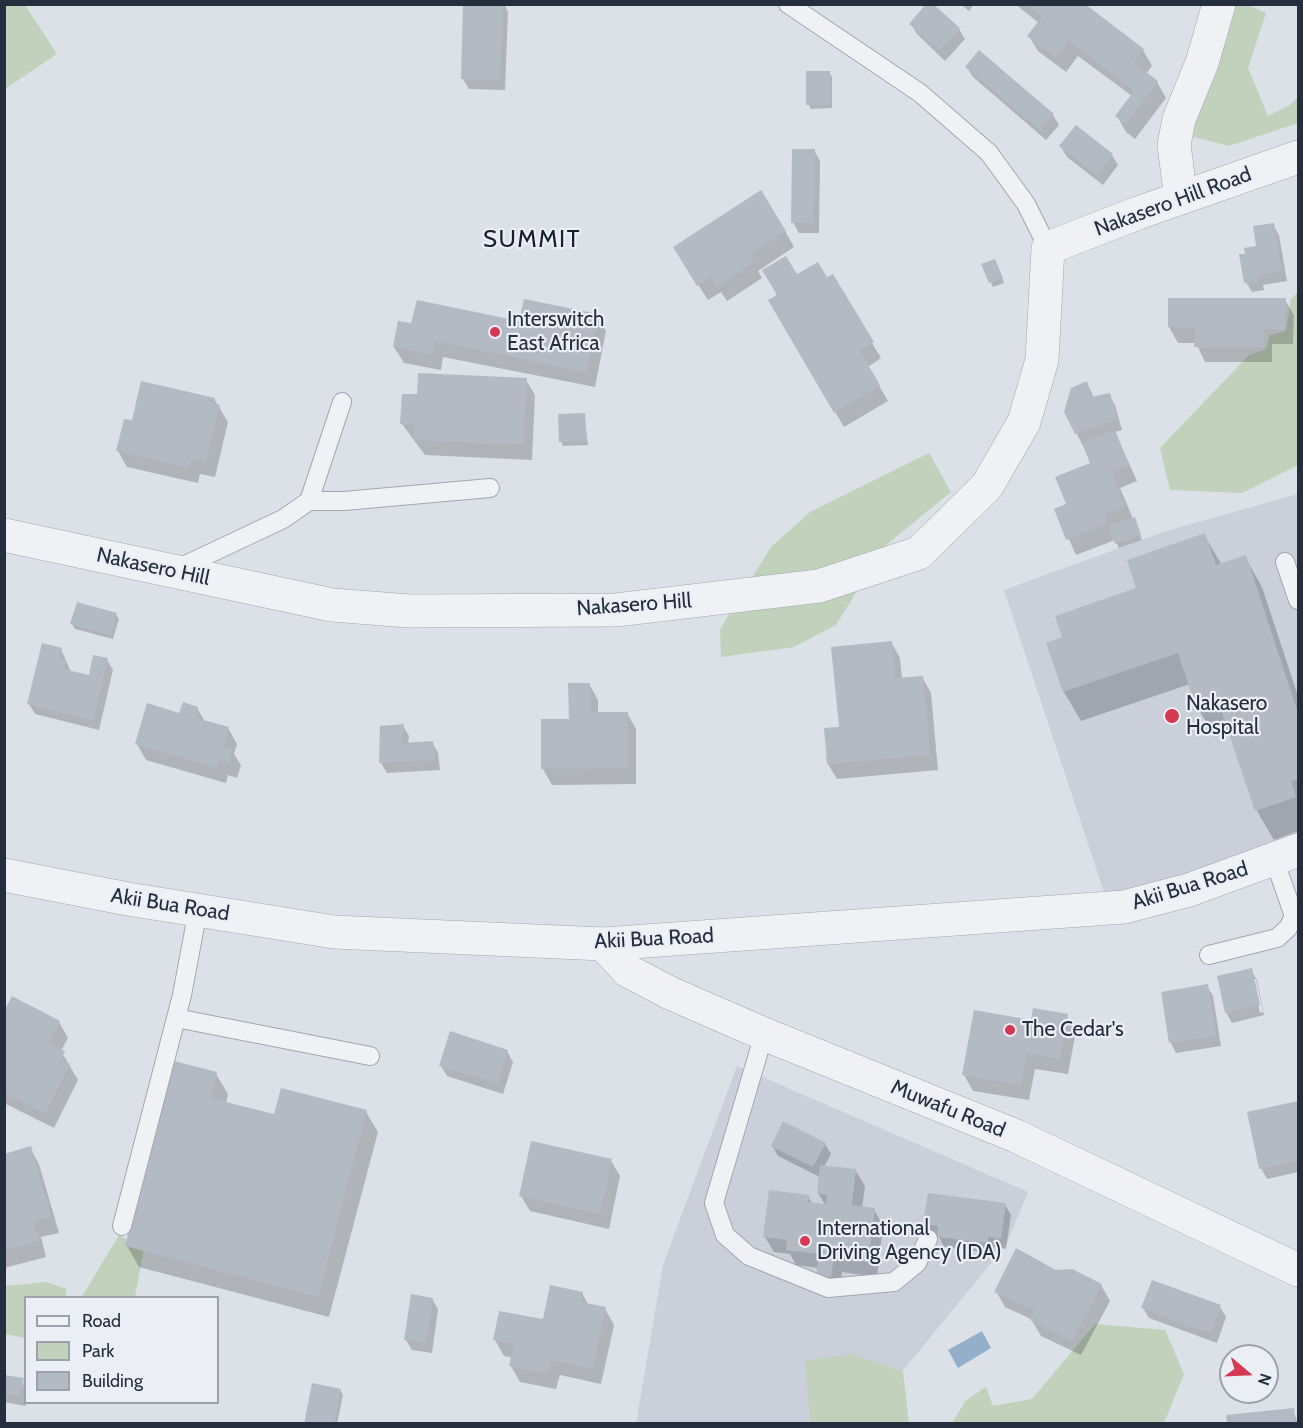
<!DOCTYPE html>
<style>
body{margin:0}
#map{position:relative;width:1303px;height:1428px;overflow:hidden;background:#dce0e7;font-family:Cabin,sans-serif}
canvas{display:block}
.frame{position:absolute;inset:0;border:6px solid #252e3e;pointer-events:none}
.legend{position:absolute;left:24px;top:1296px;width:195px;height:108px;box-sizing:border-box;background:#ebeff5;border:2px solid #9ca2ac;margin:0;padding:8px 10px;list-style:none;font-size:18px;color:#252e3e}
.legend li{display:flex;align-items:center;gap:12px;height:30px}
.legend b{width:30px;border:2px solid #9ca2ac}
.north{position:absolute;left:1219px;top:1344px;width:60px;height:60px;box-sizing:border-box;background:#ebeff5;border:2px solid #9ca2ac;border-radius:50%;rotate:109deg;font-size:16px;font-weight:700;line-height:24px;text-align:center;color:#252e3e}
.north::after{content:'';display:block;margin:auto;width:21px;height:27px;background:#d53853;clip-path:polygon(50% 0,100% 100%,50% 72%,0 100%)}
</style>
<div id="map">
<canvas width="1303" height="1428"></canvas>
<div class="frame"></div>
<ul class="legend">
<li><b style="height:8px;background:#eff1f5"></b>Road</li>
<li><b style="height:16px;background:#c2d1bc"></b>Park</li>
<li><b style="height:16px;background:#b3bac4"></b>Building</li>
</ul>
<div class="north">N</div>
</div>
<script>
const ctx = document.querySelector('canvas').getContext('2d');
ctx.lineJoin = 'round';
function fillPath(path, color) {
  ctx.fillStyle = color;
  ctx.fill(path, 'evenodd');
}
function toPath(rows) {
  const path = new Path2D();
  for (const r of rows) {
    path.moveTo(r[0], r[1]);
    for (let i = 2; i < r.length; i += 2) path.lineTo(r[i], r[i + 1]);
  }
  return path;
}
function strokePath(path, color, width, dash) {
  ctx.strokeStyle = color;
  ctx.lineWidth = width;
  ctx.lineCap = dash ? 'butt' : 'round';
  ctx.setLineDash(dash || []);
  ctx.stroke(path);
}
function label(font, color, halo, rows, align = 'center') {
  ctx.font = font + ' Cabin,sans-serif';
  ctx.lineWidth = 4.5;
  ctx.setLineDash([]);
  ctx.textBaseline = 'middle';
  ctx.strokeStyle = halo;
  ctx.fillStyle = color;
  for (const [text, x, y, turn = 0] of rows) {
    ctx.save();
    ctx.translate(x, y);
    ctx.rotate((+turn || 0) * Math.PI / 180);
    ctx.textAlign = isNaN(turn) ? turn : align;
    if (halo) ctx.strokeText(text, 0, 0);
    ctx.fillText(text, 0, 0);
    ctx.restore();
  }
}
const built = toPath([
 [1298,494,1298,841,1107,901,1004,590,1166,531],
 [737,1066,1028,1192,1006,1245,860,1423,636,1424,663,1265]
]);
const green = toPath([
 [5,4,25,5,57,54,5,89],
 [1234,5,1248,5,1266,13,1248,68,1268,116,1290,105,1298,97,1298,123,1229,146,1190,136],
 [1298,292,1298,465,1242,493,1170,490,1160,448,1249,355,1266,349,1270,335,1286,331,1291,299],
 [929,453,951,492,885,546,836,625,794,647,721,657,720,629,771,547,810,512],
 [119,1235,144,1249,135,1297,81,1298],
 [46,1282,67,1289,65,1297,26,1298,25,1338,5,1334,5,1286],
 [1095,1324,1165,1330,1184,1374,1164,1423,952,1423,966,1400,986,1387,993,1406,1032,1399],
 [853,1354,903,1372,909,1423,810,1423,805,1361]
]);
const water = toPath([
 [982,1331,991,1348,958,1368,948,1350]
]);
const shadow = toPath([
 [464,4,504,4,508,12,505,90,469,89,463,79],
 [961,4,974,4,969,11],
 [1015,4,1083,4,1143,50,1152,66,1146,74,1157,82,1166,98,1135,139,1126,132,1117,116,1132,96,1078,56,1066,72,1038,51,1029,36,1039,23],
 [911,24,959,29,965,39,945,61,917,34],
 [967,67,1053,115,1059,125,1046,140,973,77],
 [829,72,832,77,832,108,811,109,808,104],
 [1061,147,1112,155,1118,165,1103,185,1067,157],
 [814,150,820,161,819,233,799,233,793,222],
 [1273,225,1279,235,1287,281,1263,285,1264,290,1252,292,1246,282,1247,255,1258,247],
 [785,231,794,247,758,271,762,278,727,301,721,292,708,300,684,263],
 [983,265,997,265,1004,283,993,287],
 [796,276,826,279,832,276,881,358,868,367,888,401,844,427,770,301],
 [1285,300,1294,315,1293,344,1272,344,1272,362,1205,362,1196,343,1178,343,1169,327],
 [597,316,606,331,595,387,443,357,441,370,404,363,394,347,413,325,520,323],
 [526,380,535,395,532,460,425,455,402,424,419,396],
 [1087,383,1094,398,1109,395,1115,405,1122,430,1115,432,1137,481,1120,488,1142,540,1119,548,1115,540,1076,555,1056,510,1068,505,1092,464,1066,412],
 [214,399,228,422,215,477,200,474,198,483,127,467,118,451,133,422],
 [584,414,588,445,563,446,561,441],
 [1204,535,1222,565,1245,557,1262,587,1298,696,1298,831,1274,840,1257,811,1230,732,1215,737,1198,708,1190,684,1081,721,1064,692,1048,644,1064,638,1138,589],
 [116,615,119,619,113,639,75,629,72,624],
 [891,642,900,658,902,679,922,677,931,693,938,770,837,779,828,764,840,728],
 [61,649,71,672,90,677,107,660,113,670,99,730,35,714,29,704],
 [589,684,598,700,598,714,627,713,636,729,636,784,552,785,543,769],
 [197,708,205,722,228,728,237,744,234,754,241,765,237,778,228,775,226,783,146,760,137,744,180,714],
 [403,726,409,736,408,744,432,742,438,753,440,770,387,773,381,763],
 [1251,970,1257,980,1264,1015,1232,1023,1226,1012],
 [1252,979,1256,979,1263,1012,1260,1013],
 [1207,986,1213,996,1221,1046,1176,1053,1171,1043,1163,993],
 [4,1014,59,1022,68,1038,61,1051,78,1080,54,1128,4,1103],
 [1067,1016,1076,1031,1068,1074,1035,1069,1029,1100,973,1091,964,1075,1032,1022],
 [507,1051,513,1062,503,1094,447,1076,441,1066],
 [216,1074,228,1094,226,1103,275,1116,366,1112,378,1132,329,1317,139,1267,127,1246],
 [1298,1103,1298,1172,1267,1179,1261,1168,1249,1113],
 [825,1144,831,1154,824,1167,856,1171,865,1186,862,1208,874,1210,883,1225,877,1277,842,1272,840,1292,827,1290,819,1268,796,1265,790,1254,774,1252,765,1237,808,1197,813,1204,826,1206,818,1193,820,1177,778,1156,772,1145],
 [30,1148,39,1164,59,1233,41,1237,46,1257,4,1268,4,1155],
 [611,1161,620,1176,609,1229,530,1211,521,1196],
 [1005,1205,1011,1215,1006,1249,994,1247,993,1253,944,1247,938,1235,931,1234,925,1224],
 [1056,1271,1101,1285,1110,1301,1081,1355,1041,1336,1031,1319,1005,1307,996,1291],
 [582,1293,589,1306,605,1309,614,1325,601,1384,560,1375,556,1389,520,1382,511,1366,513,1358,504,1356,495,1340,544,1321],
 [432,1299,438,1309,432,1353,412,1350,406,1340],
 [1220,1307,1226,1317,1217,1343,1149,1318,1143,1308],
 [4,1376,23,1380,26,1406,4,1402],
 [340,1390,343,1395,337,1424,305,1424],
 [1293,1410,1298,1424,1228,1424]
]);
const building = toPath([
 [926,4,933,4,960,28,939,51,909,24],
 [1025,4,1085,4,1144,49,1134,63,1158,81,1126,124,1115,116,1134,91,1069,41,1056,58,1027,36,1042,17],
 [463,5,503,5,500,80,461,79],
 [979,50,1054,114,1040,130,965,67],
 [806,71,830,71,831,104,806,105],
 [1076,125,1113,154,1097,176,1059,146],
 [792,149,815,149,813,223,791,223],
 [761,190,786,231,750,254,754,262,717,287,711,277,697,286,673,247],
 [1274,223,1282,271,1258,275,1260,280,1244,283,1239,254,1245,254,1244,248,1256,246,1253,226],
 [786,256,797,274,818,262,827,277,833,274,874,342,860,351,880,385,834,413,768,300,777,295,762,270],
 [995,259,1003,278,989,283,981,264],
 [1168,298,1286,298,1285,329,1264,329,1264,347,1194,347,1195,328,1168,327],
 [524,299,598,314,586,372,435,341,432,355,393,347,398,321,411,323,417,300,519,321],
 [418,373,527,378,523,445,414,440,415,425,400,424,402,394,417,394],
 [141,381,215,398,213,403,220,405,206,462,192,459,189,468,116,451,124,419,132,420],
 [1087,381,1091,397,1110,393,1117,419,1075,434,1064,412,1071,388],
 [585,413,587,440,559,442,558,414],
 [1115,430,1129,465,1112,472,1125,506,1104,514,1108,524,1066,540,1054,509,1066,504,1055,477,1090,463,1082,443],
 [1135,517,1141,535,1115,544,1108,526],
 [1205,533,1216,565,1246,555,1298,713,1298,779,1291,781,1296,797,1255,811,1218,701,1196,708,1178,653,1063,692,1046,643,1062,637,1055,616,1136,588,1127,560],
 [77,602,117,613,111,635,70,624],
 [892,641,895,678,923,676,930,755,827,764,824,728,839,727,831,647],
 [42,643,62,648,59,658,66,660,63,669,89,675,93,655,108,658,93,720,27,704],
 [568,683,590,683,590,712,628,712,628,768,541,769,541,719,569,719],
 [183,702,198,707,196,718,229,727,224,746,233,748,229,763,220,760,217,768,135,744,147,703,179,713],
 [404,724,401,743,433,741,435,760,379,763,380,726],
 [1252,968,1260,1005,1225,1013,1217,976],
 [1208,984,1216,1036,1169,1043,1161,992],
 [12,996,60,1021,49,1043,65,1051,61,1059,70,1064,45,1113,4,1093,4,1011],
 [1033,1008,1068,1014,1060,1059,1027,1053,1021,1085,962,1075,974,1010,1031,1020],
 [450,1031,508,1050,498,1084,439,1066],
 [174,1061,217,1072,210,1098,274,1114,281,1088,367,1110,318,1297,125,1246],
 [1298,1101,1298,1161,1259,1169,1247,1112],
 [783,1121,826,1143,813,1167,771,1146],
 [531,1141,612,1159,600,1214,519,1196],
 [31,1146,51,1217,33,1222,39,1241,4,1250,4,1154],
 [820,1165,856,1169,852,1205,875,1208,868,1262,834,1257,831,1277,816,1275,819,1254,786,1250,787,1240,763,1237,769,1190,809,1195,808,1202,826,1204,827,1195,817,1193],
 [928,1193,1006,1203,1001,1239,988,1237,988,1243,937,1237,938,1226,923,1224],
 [1016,1248,1056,1270,1072,1269,1102,1284,1072,1341,1030,1320,1035,1310,994,1292],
 [1152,1280,1221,1305,1211,1334,1141,1308],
 [550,1285,583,1292,581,1302,606,1307,593,1369,551,1360,548,1374,509,1366,514,1344,493,1340,499,1311,543,1319],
 [411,1294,433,1298,426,1343,404,1340],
 [4,1375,24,1378,20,1396,4,1393],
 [312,1383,341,1389,334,1424,304,1424],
 [1294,1408,1295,1424,1227,1424,1226,1415]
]);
const service = toPath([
 [788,4,920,93,989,153,1026,204,1048,248],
 [309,501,344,501,490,488],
 [1285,562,1298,600],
 [175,570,283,519,309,501,342,402],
 [1209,955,1277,938,1288,928,1294,916,1274,859],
 [176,1018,370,1056],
 [764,1034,714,1203,725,1235,749,1256,828,1288,894,1282,917,1263,928,1239],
 [122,1226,182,995,198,910]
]);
const minor = toPath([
 [1181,198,1174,145,1179,119,1202,63,1219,4],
 [4,535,332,605,409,611,616,610,819,586,919,553,987,486,1024,422,1042,360,1048,248,1138,213,1298,157],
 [603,944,628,971,670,993,764,1034,1016,1136,1298,1270]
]);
const tertiary = toPath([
 [4,875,128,899,334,932,603,944,1124,907,1189,890,1298,850]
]);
const markers = [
 [495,332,6,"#d53853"],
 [1172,716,8,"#d53853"],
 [1010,1030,6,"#d53853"],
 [805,1241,6,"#d53853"]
];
const streetNames = [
 ["Nakasero Hill Road",1173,202,-20],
 ["Nakasero Hill",153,567,12],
 ["Nakasero Hill",634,605,-4],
 ["Akii Bua Road",1190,886,-17],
 ["Akii Bua Road",170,905,9],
 ["Akii Bua Road",654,939,-3],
 ["Muwafu Road",948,1109,22]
];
const poiNames = [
 ["Interswitch",507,320],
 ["East Africa",507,344],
 ["Nakasero",1186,704],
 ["Hospital",1186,728],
 ["The Cedar's",1022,1030],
 ["International",817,1229],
 ["Driving Agency (IDA)",817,1253]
];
const quarterNames = [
 ["SUMMIT",532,240]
];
fillPath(built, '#cacfd9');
fillPath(green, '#c2d1bc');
fillPath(water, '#94afca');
fillPath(shadow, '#0003');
fillPath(building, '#b3bac4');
strokePath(service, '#a1a7b1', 20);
strokePath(minor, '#a1a7b1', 34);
strokePath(tertiary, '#a1a7b1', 34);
strokePath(service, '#eff1f5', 18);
strokePath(minor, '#eff1f5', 33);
strokePath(tertiary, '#eff1f5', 33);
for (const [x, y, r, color] of markers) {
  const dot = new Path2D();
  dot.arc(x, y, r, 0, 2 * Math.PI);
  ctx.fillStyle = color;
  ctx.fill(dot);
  strokePath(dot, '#ebeff5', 2);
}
label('21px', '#252e3e', '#ebeff5', streetNames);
label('21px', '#252e3e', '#ebeff5', poiNames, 'left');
ctx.letterSpacing = '1.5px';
label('24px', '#17202e', '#ebeff5', quarterNames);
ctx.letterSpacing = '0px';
</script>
